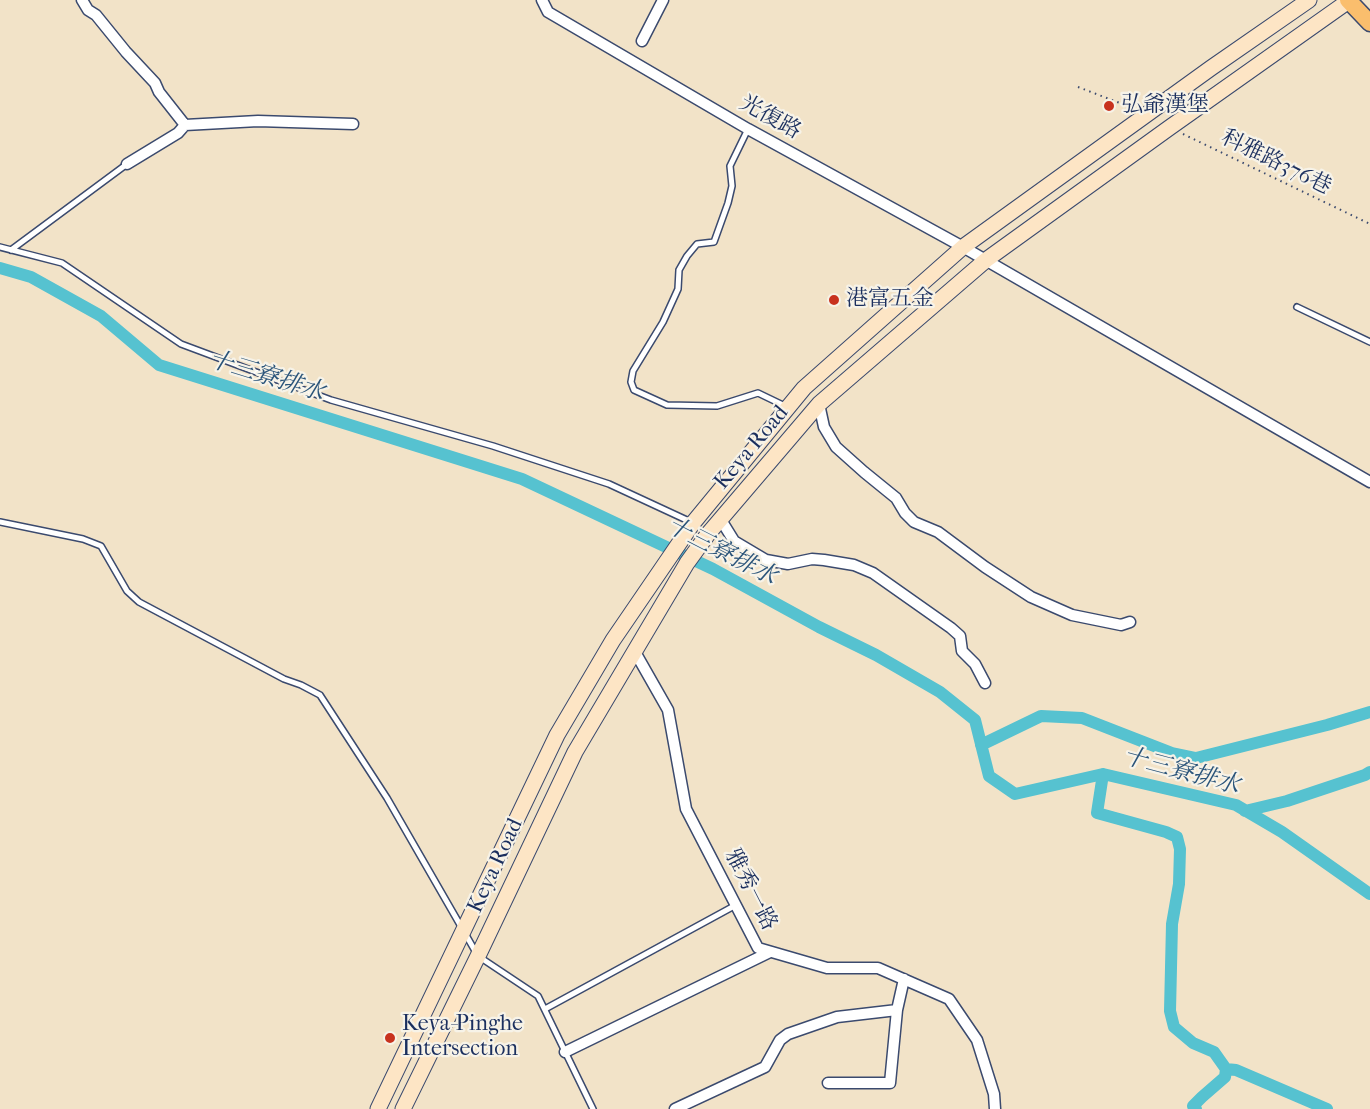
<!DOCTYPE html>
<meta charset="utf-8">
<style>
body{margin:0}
canvas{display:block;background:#f2e3c8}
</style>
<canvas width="1370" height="1109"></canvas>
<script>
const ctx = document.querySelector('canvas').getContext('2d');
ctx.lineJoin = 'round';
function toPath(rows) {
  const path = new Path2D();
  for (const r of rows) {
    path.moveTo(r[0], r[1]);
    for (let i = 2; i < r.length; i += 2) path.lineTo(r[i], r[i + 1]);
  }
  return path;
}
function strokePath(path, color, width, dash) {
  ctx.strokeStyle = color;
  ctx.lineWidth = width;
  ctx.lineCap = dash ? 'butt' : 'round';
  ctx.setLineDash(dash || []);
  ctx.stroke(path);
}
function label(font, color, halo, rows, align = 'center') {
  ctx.font = font + ' "IM FELL French Canon","Noto Serif TC",serif';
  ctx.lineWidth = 4.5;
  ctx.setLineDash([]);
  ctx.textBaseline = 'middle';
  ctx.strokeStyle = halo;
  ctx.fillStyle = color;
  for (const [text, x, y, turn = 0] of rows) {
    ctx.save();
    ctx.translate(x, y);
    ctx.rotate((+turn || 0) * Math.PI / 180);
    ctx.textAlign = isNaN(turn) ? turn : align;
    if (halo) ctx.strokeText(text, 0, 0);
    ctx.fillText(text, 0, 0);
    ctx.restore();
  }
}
const canal = toPath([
 [0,268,31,277,101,316,159,365,522,479,713,569,819,627,876,655,940,692,975,720,989,776,1015,794,1103,774,1236,805,1282,832,1370,894],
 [981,745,1041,716,1082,718,1172,753,1196,758,1327,725,1370,712],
 [1103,774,1097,813,1166,832,1177,837,1180,849,1179,884,1172,924,1170,1011,1174,1027,1193,1043,1214,1052,1226,1069,1236,1070,1327,1109],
 [1245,811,1287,801,1365,775,1370,772],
 [1196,1109,1193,1106,1202,1097,1225,1077,1226,1069]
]);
const path = toPath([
 [1078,87,1133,108],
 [1183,134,1370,224]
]);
const lane = toPath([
 [748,129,730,166,732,186,728,203,714,242,697,244,687,256,679,270,678,289,663,322,633,371,631,382,634,390,667,405,717,406,758,393,785,406],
 [0,247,62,263,181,344,331,400,493,446,609,484,691,522],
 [11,250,127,164],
 [1297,307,1370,342],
 [0,522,83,539,101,546,127,591,139,602,284,679,301,685,320,695,387,798,478,956,538,996,593,1109],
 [545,1009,736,905]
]);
const street = toPath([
 [82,0,88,10,96,15,126,52,155,83,159,92,185,125],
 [542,0,548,12,748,129,963,247,1370,482],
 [642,41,663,0],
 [127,164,178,133,185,125,258,121,353,124],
 [819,404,824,427,836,447,864,472,896,498,905,513,914,522,938,532,985,567,1031,597,1072,615,1121,625,1130,622],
 [721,520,734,541,766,560,788,564,812,559,824,560,854,565,873,573,951,628,960,636,962,651,975,664,985,683],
 [635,652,668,710,686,809,758,948,827,968,878,968,949,999,977,1040,994,1094,995,1109],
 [565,1052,770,952],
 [828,1083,890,1083,897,1010,904,979],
 [675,1109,765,1067,780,1040,788,1034,837,1017,897,1010]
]);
const secondary = toPath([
 [378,1109,557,735,613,640,693,523,804,388,963,247,1211,68,1309,0],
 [403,1109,478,956,575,752,687,563,708,534,819,404,986,260,1169,128,1350,0]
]);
const primary = toPath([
 [1348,0,1370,23]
]);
const markers = [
 [1109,106,6,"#c8321e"],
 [834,300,6,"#c8321e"],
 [390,1038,6,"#c8321e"]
];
const poiNames = [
 ["弘爺漢堡",1121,106],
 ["港富五金",846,300],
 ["Keya-Pinghe",402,1025],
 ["Intersection",402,1050]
];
const streetNames = [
 ["光復路",770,118,29],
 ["科雅路376巷",1276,163,26],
 ["Keya Road",752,448,-50],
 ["Keya Road",496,866,-65],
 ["雅秀一路",750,890,63]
];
const waterNames = [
 ["十三寮排水",266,377,17],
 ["十三寮排水",721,552,27],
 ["十三寮排水",1181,772,15]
];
strokePath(canal, '#56c2d0', 12);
strokePath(lane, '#3b4a6e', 8);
strokePath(street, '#3b4a6e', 13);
strokePath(secondary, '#3b4a6e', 17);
strokePath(primary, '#3b4a6e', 19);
strokePath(path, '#3b4a6e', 2, [1.5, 4.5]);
strokePath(lane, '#fff', 5);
strokePath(street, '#fff', 10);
strokePath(secondary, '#fde5c5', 15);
strokePath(primary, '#fabe6d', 16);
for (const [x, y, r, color] of markers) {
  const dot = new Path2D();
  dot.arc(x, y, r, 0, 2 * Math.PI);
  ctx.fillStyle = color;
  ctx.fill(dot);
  strokePath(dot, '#f7f3e8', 2);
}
label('22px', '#1b2f5e', '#f7f3e8', poiNames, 'left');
label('22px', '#1b2f5e', '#f7f3e8', streetNames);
label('italic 24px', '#2a547a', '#f7f3e8', waterNames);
</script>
